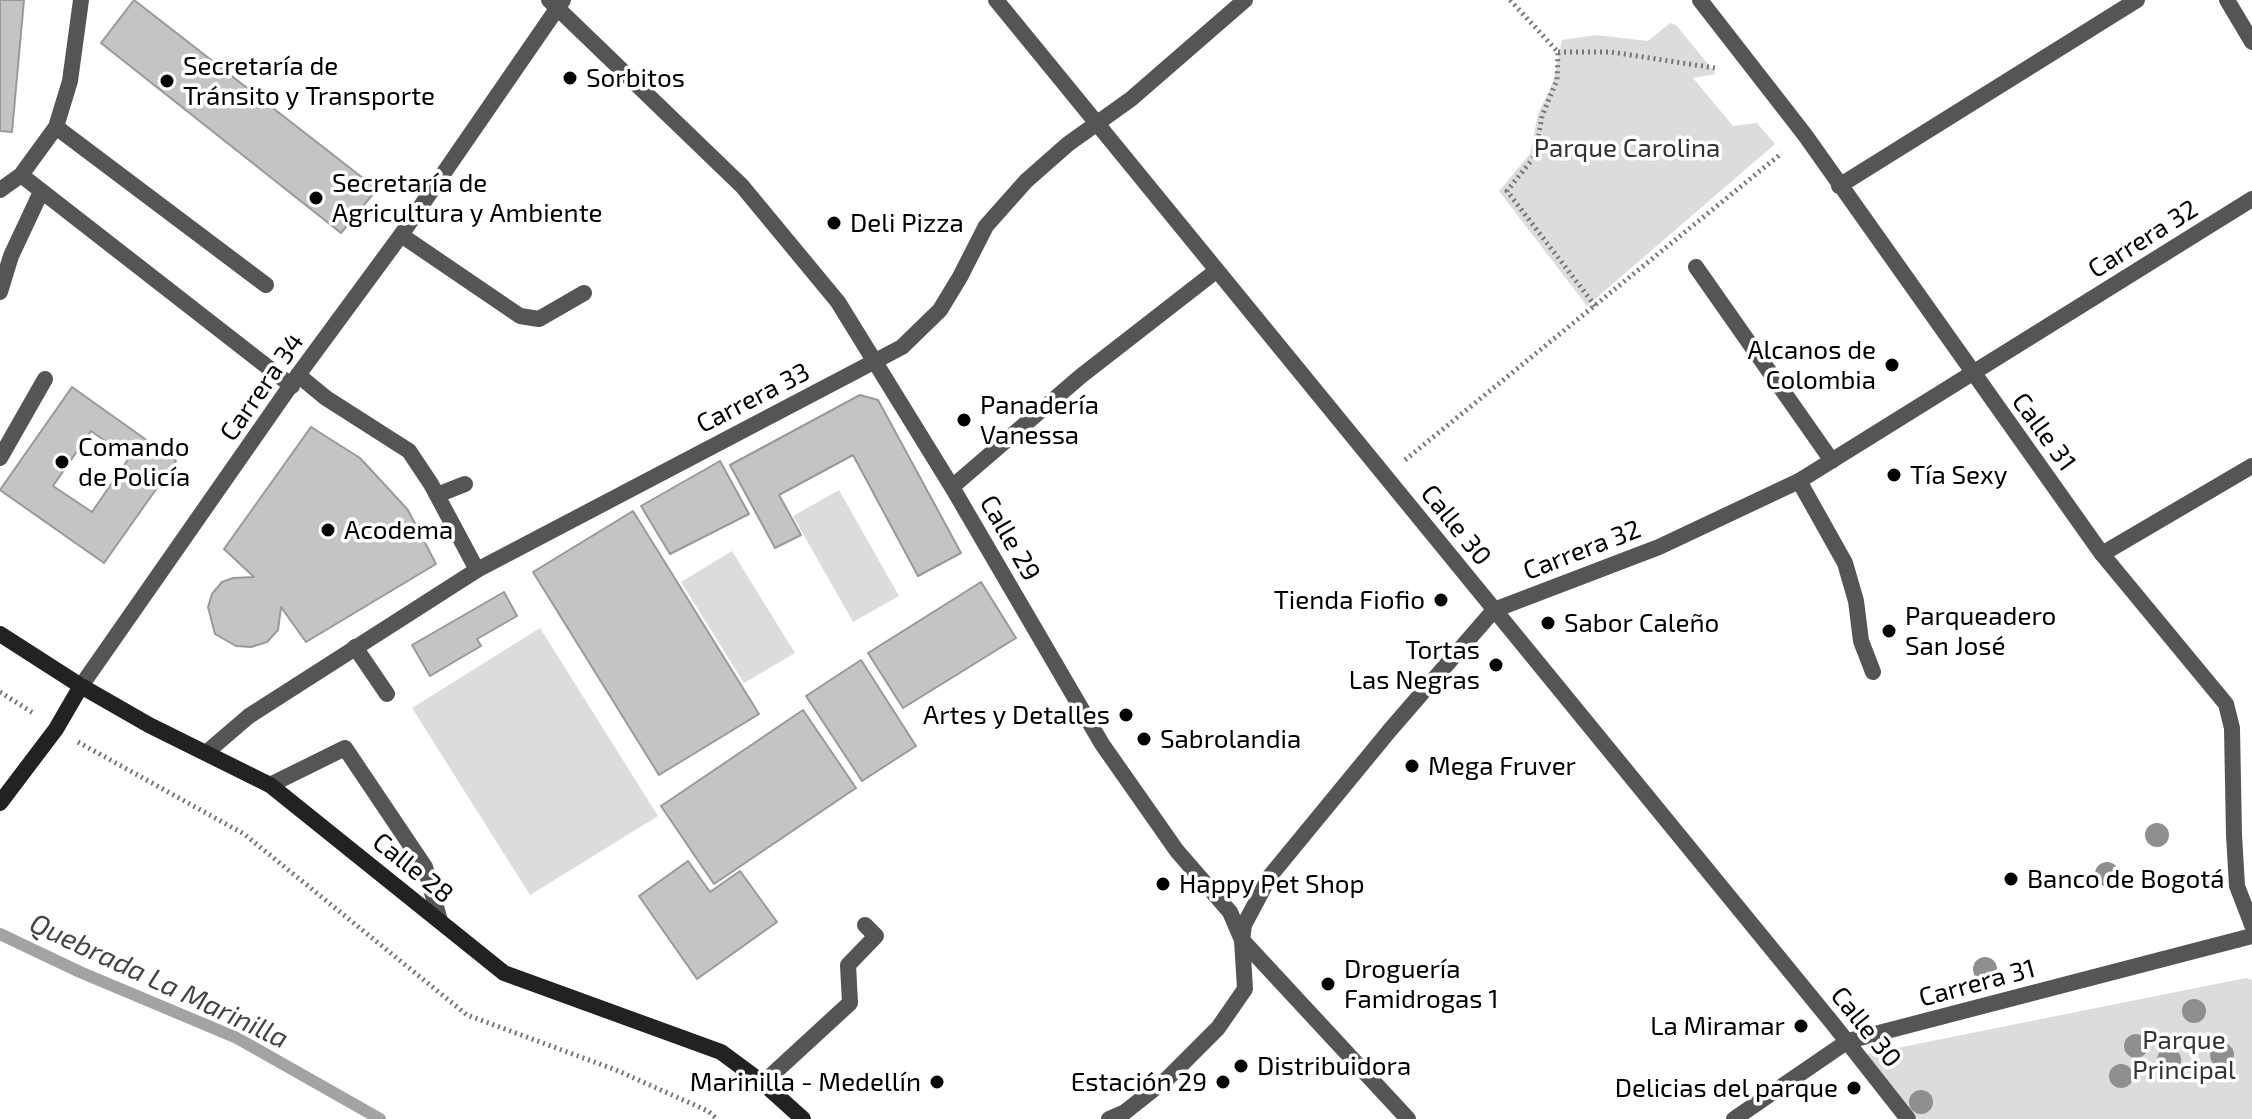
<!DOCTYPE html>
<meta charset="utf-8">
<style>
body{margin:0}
canvas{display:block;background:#fff}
</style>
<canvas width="2252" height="1119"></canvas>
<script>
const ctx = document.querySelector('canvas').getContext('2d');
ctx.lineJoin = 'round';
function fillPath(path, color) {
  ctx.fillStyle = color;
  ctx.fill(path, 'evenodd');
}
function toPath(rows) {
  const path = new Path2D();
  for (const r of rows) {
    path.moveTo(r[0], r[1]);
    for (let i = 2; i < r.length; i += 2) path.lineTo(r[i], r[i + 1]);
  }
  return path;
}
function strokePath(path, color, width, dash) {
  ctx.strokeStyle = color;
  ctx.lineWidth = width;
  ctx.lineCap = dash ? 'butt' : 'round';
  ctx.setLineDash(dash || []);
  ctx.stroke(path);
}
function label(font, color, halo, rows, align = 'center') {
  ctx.font = font + ' "Exo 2",sans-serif';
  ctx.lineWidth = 7;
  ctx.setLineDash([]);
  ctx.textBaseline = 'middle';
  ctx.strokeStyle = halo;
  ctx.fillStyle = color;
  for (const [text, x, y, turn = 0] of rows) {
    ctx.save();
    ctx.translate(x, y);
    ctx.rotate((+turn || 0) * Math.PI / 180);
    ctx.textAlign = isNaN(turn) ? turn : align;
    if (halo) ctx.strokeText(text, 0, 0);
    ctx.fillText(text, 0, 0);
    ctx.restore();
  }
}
const green = toPath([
 [1670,23,1676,25,1716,74,1693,78,1733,126,1757,123,1775,144,1587,306,1499,191,1530,154,1538,114,1553,82,1562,40,1596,35,1648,41],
 [839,490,899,596,853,622,793,516],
 [732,551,795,653,744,683,681,582],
 [540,628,658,816,530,895,412,708],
 [2246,978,2252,980,2252,1119,1904,1119,1857,1056]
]);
const stream = toPath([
 [0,934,80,972,237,1038,380,1119]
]);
const building = toPath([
 [0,0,24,0,12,132,0,131,0,0],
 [134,0,377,189,341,233,101,43,134,0],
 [72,387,176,461,104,563,0,490,72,387],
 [91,431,129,458,92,512,53,486,91,431],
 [860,395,878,400,961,553,918,576,853,455,779,495,801,535,775,548,730,465,860,395],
 [311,427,360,458,408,510,436,564,306,642,281,607,278,630,267,642,251,647,236,646,215,634,208,607,212,594,222,582,233,578,254,577,224,549,311,427],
 [720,461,749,514,670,554,641,506,720,461],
 [633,511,759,714,659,775,533,572,633,511],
 [981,582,1016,638,903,708,868,653,981,582],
 [504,592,517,616,477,639,481,646,430,676,412,645,504,592],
 [861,660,916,746,862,781,806,696,861,660],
 [803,710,856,788,714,884,661,806,803,710],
 [688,861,710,892,740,871,777,922,697,979,639,896,688,861]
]);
const path = toPath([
 [1510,0,1558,52,1557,80,1542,116,1535,156,1507,191,1596,307],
 [1558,52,1611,52,1715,68],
 [1405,460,1782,153],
 [0,692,33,713],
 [78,742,244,834,467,1015,616,1070,708,1111,717,1119]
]);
const lane = toPath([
 [56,127,266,285],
 [21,175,292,386],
 [0,190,21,175,56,127,70,81,81,0],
 [401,235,520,316,539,319,584,293],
 [0,292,11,256,41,192],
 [298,375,326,398,409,451,431,484,477,570],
 [0,458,45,379],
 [1799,481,1845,563,1856,601,1861,641,1873,672],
 [437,495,465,484],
 [2102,554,2252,466],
 [355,647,387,694],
 [270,785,345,748,425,867,440,921],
 [763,1083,850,1003,848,965,876,936,865,925]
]);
const street = toPath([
 [549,0,742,186,838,302,952,487,1102,744,1177,851,1230,912,1242,940,1408,1119],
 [996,0,1834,1025,1908,1119],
 [1700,0,1805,135,2102,554,2226,704,2232,728,2234,835,2237,886,2252,925],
 [2227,0,2252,42],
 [1839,186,2137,0],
 [1696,267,1832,461],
 [952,487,1081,376,1216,271],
 [81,686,298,375,401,235,563,0],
 [207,752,249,716,477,570,902,347,940,310,960,277,986,226,1026,181,1068,144,1131,99,1245,0],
 [1109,1119,1125,1112,1168,1078,1218,1028,1245,989,1242,940,1244,925,1270,876,1390,730,1494,610,1659,547,1799,481,2252,199],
 [1734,1119,1848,1041,2252,936]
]);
const secondary = toPath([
 [0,634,81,686,149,725,270,785,504,973,721,1052,763,1083,803,1119],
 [0,803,56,729,81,686]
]);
const trees = [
 [2157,835],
 [2107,874],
 [1985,969],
 [2194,1011],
 [2136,1046],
 [2222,1055],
 [2169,1060],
 [2121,1076],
 [1921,1102]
];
const markers = [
 [570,78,8,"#000"],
 [167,81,8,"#000"],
 [316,198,8,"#000"],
 [834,223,8,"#000"],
 [1892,365,8,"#000"],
 [964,420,8,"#000"],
 [62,462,8,"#000"],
 [1894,475,8,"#000"],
 [328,530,8,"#000"],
 [1441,600,8,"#000"],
 [1548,623,8,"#000"],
 [1889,631,8,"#000"],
 [1496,665,8,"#000"],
 [1126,715,8,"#000"],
 [1144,739,8,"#000"],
 [1412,766,8,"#000"],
 [2011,879,8,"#000"],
 [1163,884,8,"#000"],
 [1328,984,8,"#000"],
 [1801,1026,8,"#000"],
 [1241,1066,8,"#000"],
 [937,1082,8,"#000"],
 [1223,1082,8,"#000"],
 [1854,1088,8,"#000"]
];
const poiNames = [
 ["Secretaría de",183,66],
 ["Tránsito y Transporte",183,96],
 ["Sorbitos",586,78],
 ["Secretaría de",332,183],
 ["Agricultura y Ambiente",332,213],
 ["Deli Pizza",850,223],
 ["Alcanos de",1876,350,"right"],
 ["Colombia",1876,380,"right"],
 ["Panadería",980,405],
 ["Vanessa",980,435],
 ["Comando",78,447],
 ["de Policía",78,477],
 ["Tía Sexy",1910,475],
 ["Acodema",344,530],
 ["Tienda Fiofio",1425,600,"right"],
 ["Parqueadero",1905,616],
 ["San José",1905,646],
 ["Sabor Caleño",1564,623],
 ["Tortas",1480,650,"right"],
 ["Las Negras",1480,680,"right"],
 ["Artes y Detalles",1110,715,"right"],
 ["Sabrolandia",1160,739],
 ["Mega Fruver",1428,766],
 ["Banco de Bogotá",2027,879],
 ["Happy Pet Shop",1179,884],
 ["Droguería",1344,969],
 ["Famidrogas 1",1344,999],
 ["La Miramar",1785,1026,"right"],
 ["Distribuidora",1257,1066],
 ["Marinilla - Medellín",921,1082,"right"],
 ["Estación 29",1207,1082,"right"],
 ["Delicias del parque",1838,1088,"right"]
];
const parkNames = [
 ["Parque Carolina",1627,148],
 ["Parque",2184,1040],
 ["Principal",2184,1070]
];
const streetNames = [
 ["Carrera 32",2143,239,-32],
 ["Carrera 34",262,387,-55],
 ["Carrera 33",753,398,-27],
 ["Calle 31",2044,432,54],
 ["Calle 30",1456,525,51],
 ["Calle 29",1010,538,60],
 ["Carrera 32",1582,550,-21],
 ["Calle 28",413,868,39],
 ["Carrera 31",1977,983,-15],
 ["Calle 30",1866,1027,51]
];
const waterNames = [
 ["Quebrada La Marinilla",159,981,25]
];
fillPath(green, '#dcdcdc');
strokePath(stream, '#a3a3a3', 12);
fillPath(building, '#c4c4c4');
strokePath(building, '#999', 2);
strokePath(path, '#777', 5, [2, 4]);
strokePath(lane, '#555', 16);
strokePath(street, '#555', 16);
strokePath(secondary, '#222', 16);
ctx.fillStyle = '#8f8f8f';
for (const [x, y] of trees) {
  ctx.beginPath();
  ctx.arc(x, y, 12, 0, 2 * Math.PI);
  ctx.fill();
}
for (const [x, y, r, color] of markers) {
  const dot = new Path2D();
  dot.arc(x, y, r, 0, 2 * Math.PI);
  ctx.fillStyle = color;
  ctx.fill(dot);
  strokePath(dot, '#fff', 3);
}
label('26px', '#000', '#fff', poiNames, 'left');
label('26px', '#333', '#fff', parkNames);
label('26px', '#000', '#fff', streetNames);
label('italic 28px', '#444', '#fff', waterNames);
</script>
